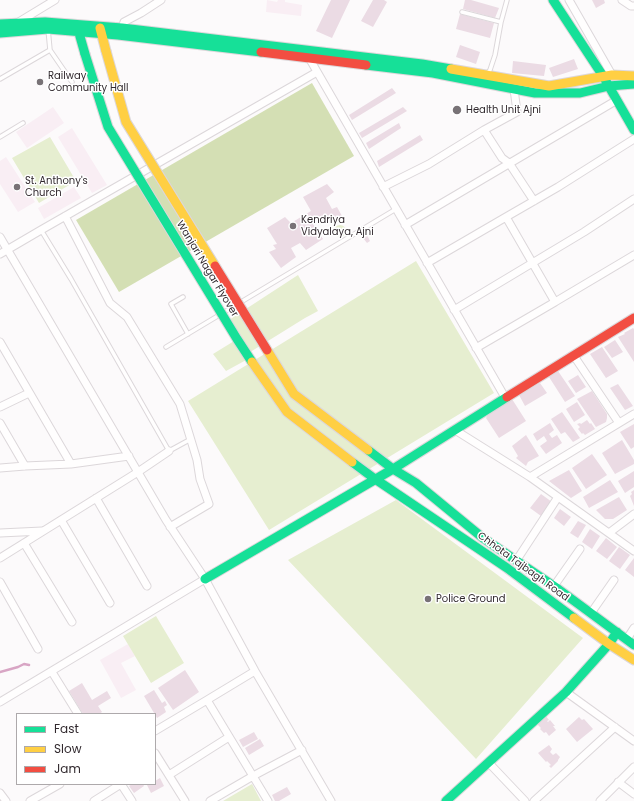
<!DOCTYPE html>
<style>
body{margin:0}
#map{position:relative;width:634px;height:801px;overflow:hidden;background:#fcfafb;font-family:Poppins,sans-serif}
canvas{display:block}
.legend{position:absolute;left:16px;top:713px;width:140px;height:72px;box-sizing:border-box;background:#fff;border:1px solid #ada9ab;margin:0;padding:5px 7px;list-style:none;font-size:12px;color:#31292e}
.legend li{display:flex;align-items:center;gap:8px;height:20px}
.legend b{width:20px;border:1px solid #ada9ab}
</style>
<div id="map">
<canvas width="634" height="801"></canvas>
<ul class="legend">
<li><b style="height:5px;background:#16e098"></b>Fast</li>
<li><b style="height:5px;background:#ffcf43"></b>Slow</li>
<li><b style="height:5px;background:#f24e42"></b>Jam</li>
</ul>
</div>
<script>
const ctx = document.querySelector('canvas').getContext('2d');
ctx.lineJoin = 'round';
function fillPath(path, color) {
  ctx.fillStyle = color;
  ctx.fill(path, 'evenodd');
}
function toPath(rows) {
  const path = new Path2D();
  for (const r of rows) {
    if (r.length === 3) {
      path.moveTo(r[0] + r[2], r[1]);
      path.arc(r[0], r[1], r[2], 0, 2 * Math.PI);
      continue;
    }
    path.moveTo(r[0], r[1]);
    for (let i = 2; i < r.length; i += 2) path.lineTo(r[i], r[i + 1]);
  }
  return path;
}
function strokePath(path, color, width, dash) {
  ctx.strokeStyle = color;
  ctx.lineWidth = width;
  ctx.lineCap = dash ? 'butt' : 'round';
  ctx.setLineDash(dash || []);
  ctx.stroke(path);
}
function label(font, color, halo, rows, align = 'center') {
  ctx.font = font + ' Poppins,sans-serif';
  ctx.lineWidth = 3;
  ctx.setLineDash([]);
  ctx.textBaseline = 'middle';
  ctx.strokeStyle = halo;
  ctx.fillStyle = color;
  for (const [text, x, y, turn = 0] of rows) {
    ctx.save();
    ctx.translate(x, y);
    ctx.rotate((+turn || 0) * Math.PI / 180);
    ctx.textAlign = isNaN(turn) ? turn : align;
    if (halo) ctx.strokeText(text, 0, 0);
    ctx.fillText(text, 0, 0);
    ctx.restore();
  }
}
const built = toPath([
 [267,0,277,2,278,0,285,0,285,2,302,5,301,16,266,12],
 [53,107,64,123,27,148,16,132],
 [72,128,107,185,92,193,58,137],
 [6,157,35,202,18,212,0,184,0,161],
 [74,187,81,198,44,219,38,208],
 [128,644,135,656,121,663,136,690,121,698,100,660]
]);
const green = toPath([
 [50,137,76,181,39,203,12,158],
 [340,231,6],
 [416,261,494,393,269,530,188,401],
 [298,275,318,311,305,318,247,354,248,359,226,371,213,354,239,338,229,320],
 [396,500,583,638,476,759,288,560],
 [156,616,184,663,151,683,123,636],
 [252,784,261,801,223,801]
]);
const forest = toPath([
 [312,83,354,156,119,292,76,220]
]);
const stream = toPath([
 [0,672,18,667,24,664,29,665]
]);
const building = toPath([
 [331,0,350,0,332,38,316,31],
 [373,0,384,0,387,2,373,27,361,21],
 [465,0,471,0,499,8,495,18,463,9],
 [592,0,604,0,605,3,596,8],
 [460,14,494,23,490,38,456,29],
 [460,45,480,52,476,64,456,57],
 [574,59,578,69,553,77,549,68],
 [513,61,546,65,544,76,512,73],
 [392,88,396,93,352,120,349,115],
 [403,107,407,111,362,138,359,133],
 [399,123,401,128,369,149,366,143],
 [420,135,423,140,379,167,377,161],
 [327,184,334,192,326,198,332,209,337,207,342,216,330,224,327,217,313,224,323,239,306,250,300,243,291,248,296,257,281,268,269,252,276,249,273,245,277,244,267,228,285,217,291,223,311,211,303,197],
 [367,235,370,241,367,243,363,238],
 [633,328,634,329,634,362,618,337,625,334,624,333],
 [615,340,623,352,612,358,604,347],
 [602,347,618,371,606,378,590,354],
 [558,371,575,396,565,402,549,377],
 [578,375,586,387,576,393,568,381],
 [540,383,547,393,525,406,519,395],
 [618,384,633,406,625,410,610,388],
 [592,391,607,414,607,418,606,422,596,427,577,399],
 [512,399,526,421,499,438,486,418,489,413],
 [577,402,585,415,574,422,566,409],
 [562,412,580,438,573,442,565,432,561,434,551,419],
 [587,420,590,424,591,423,595,429,585,435,583,433,582,434,578,429,580,427,577,424,580,423,581,424],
 [550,423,554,430,549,434,552,438,557,435,562,443,546,454,540,446,547,441,544,436,537,441,533,434],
 [634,424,634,447,631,449,620,432],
 [526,435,539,456,528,462,526,466,516,458,518,456,512,446],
 [622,440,634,460,634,464,615,474,602,453],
 [592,454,607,475,586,489,572,468],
 [569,470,582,491,571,498,549,481],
 [634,471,634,487,625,493,618,481],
 [610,480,618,492,589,508,583,497],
 [634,490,634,506,630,496,632,494,631,492],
 [541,494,552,502,541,516,530,508],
 [619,497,627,510,613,519,605,519,596,510],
 [560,509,571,517,564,526,554,518],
 [578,521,586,525,578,538,570,533],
 [590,529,600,536,592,549,582,542],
 [606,538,617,547,607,559,596,551],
 [619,547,630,555,620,569,609,561],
 [634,558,634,577,625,570],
 [185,670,199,692,173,710,158,688],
 [82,683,92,700,107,691,111,698,98,706,102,712,99,714,83,714,69,691],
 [154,690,162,703,165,701,167,705,164,707,166,712,157,718,144,696],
 [545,715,549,720,547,721,548,722,550,720,555,726,553,726,556,730,549,736,546,732,544,733,540,729,541,728,536,723],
 [579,717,582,720,584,719,593,729,577,742,566,729],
 [254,732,258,739,243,747,239,740],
 [260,739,264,746,249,755,245,748],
 [549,745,552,749,550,752,553,755,556,753,560,757,558,760,558,761,551,768,549,766,551,765,547,761,546,762,538,753],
 [160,778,164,786,151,793,147,785,149,784,155,784,155,781],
 [132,784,143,784,144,786,134,793,129,786],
 [287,787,291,794,279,801,275,801,272,795]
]);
const lane = toPath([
 [462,12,501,22],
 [48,29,50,50],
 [487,74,490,70,495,55,501,22,507,0],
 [0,79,50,50,72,82],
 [0,137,23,123],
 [41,230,71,279,169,451,191,439],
 [183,297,171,304,188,334],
 [166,347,396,209]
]);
const street = toPath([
 [569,0,612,75],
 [622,0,631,6,634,6],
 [17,23,55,0],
 [122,28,124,22,141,13,161,0],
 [308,56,506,399],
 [484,130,517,112,514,89],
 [383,187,429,164,484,130,502,158,509,163,534,201],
 [65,216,110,303,127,317,180,404,197,460,200,479,209,504,170,527],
 [405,225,617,100],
 [0,237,166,520,205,579,255,671,331,801],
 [0,254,41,230,317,72],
 [427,263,506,217],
 [555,302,634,255],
 [454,310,584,232,634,199],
 [0,342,71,464,129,456],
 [476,348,555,302,506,217,558,187,634,139],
 [574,356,619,423],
 [0,407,29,393],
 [634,414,530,477,634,551],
 [0,423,25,466],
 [455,430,530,477],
 [0,468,25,466,71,464],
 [96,498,147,586],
 [61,520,110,603],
 [0,533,42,531],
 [609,533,634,514],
 [24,543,72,622],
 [0,558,138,472,169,451],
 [516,561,558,497],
 [0,582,38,649],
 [554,586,580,549],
 [591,613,614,580],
 [627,639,634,628],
 [52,672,78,714],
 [566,692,634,741],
 [207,700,255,671],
 [0,702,205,579],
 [155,731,207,700,268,801],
 [155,753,185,801],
 [488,762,525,801],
 [169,775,229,737],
 [618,782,634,794],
 [121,784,132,801],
 [0,793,6,801],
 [30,801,60,784],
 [94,801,121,784],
 [210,801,253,776,302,750],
 [534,801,615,727],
 [600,801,634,767]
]);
const fast = toPath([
 [553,0,603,76,634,130],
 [0,24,45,22,122,28,422,64,451,69],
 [77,26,85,54],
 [0,33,48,29,118,35,261,52],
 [366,65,433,73,535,93,580,93,609,86,634,84],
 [368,450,393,469,416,483,483,538,558,589,634,645],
 [352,462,375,479,507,568,574,618],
 [205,579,393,469,507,397],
 [446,801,566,692,609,644,617,632]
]);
const slow = toPath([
 [100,28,106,51],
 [451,69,549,86,612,75,634,76],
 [574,618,609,644,634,660]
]);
const jam = toPath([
 [261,52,366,65],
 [507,397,634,318]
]);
const fastBridge = toPath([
 [85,54,108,127,237,339,252,362]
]);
const slowBridge = toPath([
 [106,51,126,122,215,266],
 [267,350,294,394,368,450],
 [252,362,287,412,352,462]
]);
const jamBridge = toPath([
 [215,266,267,350]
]);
const markers = [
 [40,82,4,"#787276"],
 [457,110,5,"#787276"],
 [17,187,4,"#787276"],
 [293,226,4,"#787276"],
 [428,599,4,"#787276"]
];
const poiNames = [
 ["Railway",48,76],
 ["Community Hall",48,88],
 ["Health Unit Ajni",466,110],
 ["St. Anthony's",25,181],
 ["Church",25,193],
 ["Kendriya",301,220],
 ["Vidyalaya, Ajni",301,232],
 ["Police Ground",436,599]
];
const streetNames = [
 ["Wanjari Nagar Flyover",207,269,59],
 ["Chhota Tajbagh Road",523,567,36]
];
fillPath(built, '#f9eef4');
fillPath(green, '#e6eed0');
fillPath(forest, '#d4dfb4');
strokePath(stream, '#d8a5c4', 2.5);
fillPath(building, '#ebdbe4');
strokePath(lane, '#dcd7da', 5.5);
strokePath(street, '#dcd7da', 9);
strokePath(fast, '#dcd7da', 11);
strokePath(slow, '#dcd7da', 11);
strokePath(jam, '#dcd7da', 11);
strokePath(lane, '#fffefe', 3.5);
strokePath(street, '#fffefe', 7);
strokePath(fast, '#16e098', 9);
strokePath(slow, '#ffcf43', 9);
strokePath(jam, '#f24e42', 9);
strokePath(fastBridge, '#dcd7da', 11, []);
strokePath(slowBridge, '#dcd7da', 11, []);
strokePath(jamBridge, '#dcd7da', 11, []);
strokePath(fastBridge, '#16e098', 9);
strokePath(slowBridge, '#ffcf43', 9);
strokePath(jamBridge, '#f24e42', 9);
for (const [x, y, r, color] of markers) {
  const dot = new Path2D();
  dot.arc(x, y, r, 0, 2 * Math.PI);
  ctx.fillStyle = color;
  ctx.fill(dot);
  strokePath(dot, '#fff', 1.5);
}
label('10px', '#31292e', '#fff', poiNames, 'left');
label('10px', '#31292e', '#fff', streetNames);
</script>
